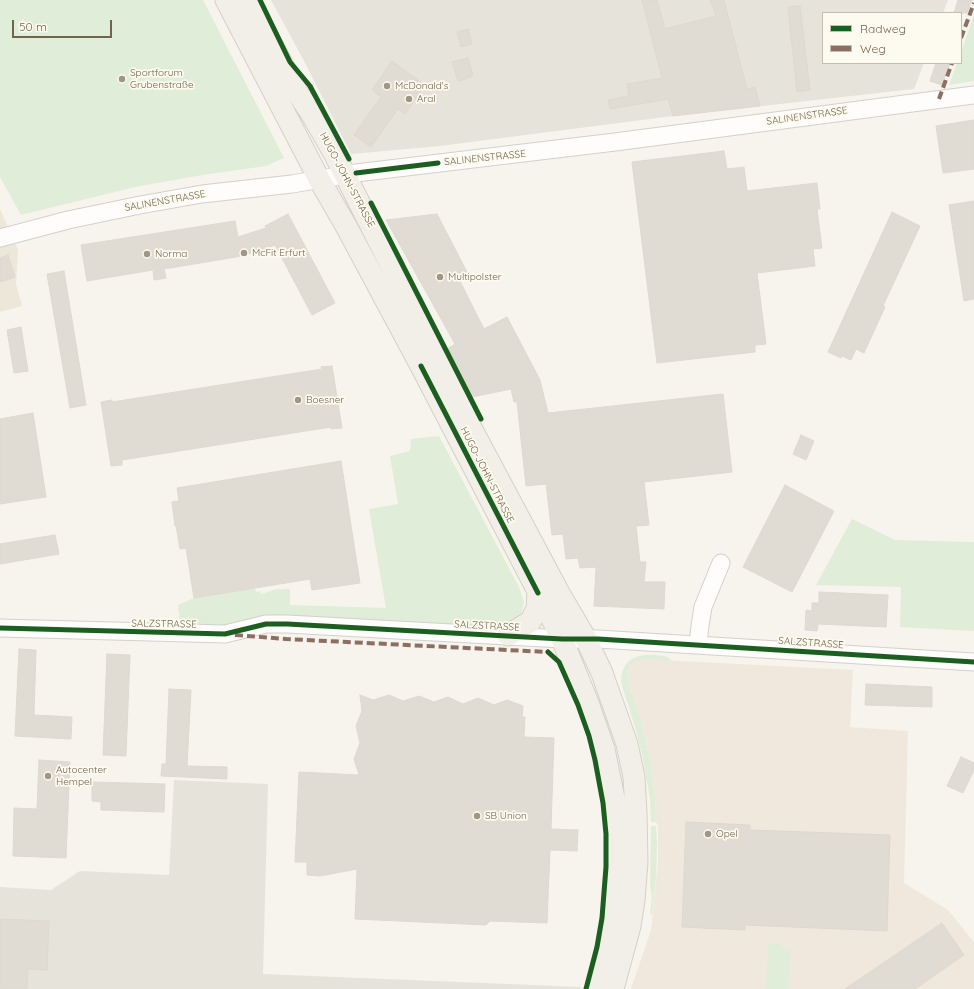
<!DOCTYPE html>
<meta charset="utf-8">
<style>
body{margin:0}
#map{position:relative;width:974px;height:989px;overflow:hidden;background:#f6f4ed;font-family:Quicksand,sans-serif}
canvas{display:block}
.legend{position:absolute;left:822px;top:12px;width:140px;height:52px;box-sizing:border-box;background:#fdfbef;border:1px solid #c5beaf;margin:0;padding:5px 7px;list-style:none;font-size:12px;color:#72634f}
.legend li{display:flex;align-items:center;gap:8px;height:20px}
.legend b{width:20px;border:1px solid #c5beaf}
.scale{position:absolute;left:12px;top:20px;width:100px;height:18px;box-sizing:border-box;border:2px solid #72634f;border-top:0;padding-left:5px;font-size:12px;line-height:14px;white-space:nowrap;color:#72634f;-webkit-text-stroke:3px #fdfbef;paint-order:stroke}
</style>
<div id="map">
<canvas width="974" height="989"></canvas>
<ul class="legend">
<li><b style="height:5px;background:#1b5e20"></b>Radweg</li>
<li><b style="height:5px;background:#8d6e63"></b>Weg</li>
</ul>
<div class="scale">50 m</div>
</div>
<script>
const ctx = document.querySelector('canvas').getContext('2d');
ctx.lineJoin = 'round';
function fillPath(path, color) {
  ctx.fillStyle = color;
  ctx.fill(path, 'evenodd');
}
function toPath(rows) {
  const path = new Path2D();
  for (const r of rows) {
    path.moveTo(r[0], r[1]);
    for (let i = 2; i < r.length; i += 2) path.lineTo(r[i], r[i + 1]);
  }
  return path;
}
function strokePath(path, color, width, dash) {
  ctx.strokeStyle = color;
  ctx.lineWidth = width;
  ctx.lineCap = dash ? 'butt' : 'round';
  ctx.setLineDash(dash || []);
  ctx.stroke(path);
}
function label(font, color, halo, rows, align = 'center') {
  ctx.font = font + ' Quicksand,sans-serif';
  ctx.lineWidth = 3.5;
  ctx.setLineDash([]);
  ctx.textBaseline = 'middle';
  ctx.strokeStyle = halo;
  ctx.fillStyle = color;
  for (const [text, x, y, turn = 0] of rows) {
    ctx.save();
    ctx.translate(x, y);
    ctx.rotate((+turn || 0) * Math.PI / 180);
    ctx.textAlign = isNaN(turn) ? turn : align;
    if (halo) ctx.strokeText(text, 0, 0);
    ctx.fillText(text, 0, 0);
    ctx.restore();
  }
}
const residential = toPath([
 [0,209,18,250,16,284,22,306,0,312]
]);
const commercial = toPath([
 [642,659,853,670,850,727,908,731,904,883,948,910,974,942,974,989,631,989,651,930,658,861,658,825,656,822,655,798,651,765,643,728,628,681,627,673,630,666,635,662]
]);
const industrial = toPath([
 [271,0,948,0,943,13,823,13,823,63,924,63,914,89,673,116,440,146,351,154,304,61],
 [174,780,268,784,263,974,581,987,580,989,0,989,0,887,51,890,80,871,169,875]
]);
const green = toPath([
 [0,0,203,0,284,158,266,166,202,175,135,187,21,215,0,177],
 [974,15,974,81,949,85,957,63,961,63,961,52],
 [439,436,519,587,524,602,521,614,525,617,508,628,240,626,181,629,178,605,194,598,255,588,256,592,260,591,261,594,277,589,290,589,290,605,386,608,369,509,398,504,390,456,410,451,411,439],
 [852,519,895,540,974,542,974,631,900,627,901,587,816,585],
 [644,655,656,655,665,656,669,658,672,661,642,659,635,662,630,666,627,673,628,681,643,728,651,765,655,798,656,822,651,822,650,799,642,754,635,727,623,689,621,681,622,672,626,664,630,660,636,657],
 [651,826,656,826,657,846,656,876,652,915,650,914,652,899,650,884],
 [768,943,781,944,781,949,790,950,788,989,766,989]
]);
const building = toPath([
 [642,0,657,0,665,29,716,16,710,0,724,0,747,89,755,87,760,106,673,116,668,99,610,109,608,100,629,96,627,84,662,78,642,0],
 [958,0,972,0,967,13,954,13,958,0],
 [800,6,810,90,797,92,788,7,800,6],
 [468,29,472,44,461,47,457,32,468,29],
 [468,58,473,75,470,75,471,77,458,81,452,62,468,58],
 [392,61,425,85,405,114,398,109,371,147,354,135,381,97,372,90,392,61],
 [936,63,950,63,942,85,930,81,936,63],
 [974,120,974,169,943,173,936,126,974,120],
 [724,151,727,169,744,167,747,191,817,183,820,209,817,209,822,248,813,249,815,266,757,273,766,344,755,345,755,352,657,363,632,162,724,151],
 [974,201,974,299,964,301,949,205,974,201],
 [892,212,920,226,883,306,885,307,864,353,856,349,851,360,842,356,841,358,828,352,892,212],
 [288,214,335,303,312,315,275,245,263,250,236,257,164,269,166,278,154,280,153,270,87,281,81,245,235,221,238,237,266,228,265,226,288,214],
 [437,214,468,274,459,279,484,329,507,317,540,380,548,413,723,394,732,472,644,482,649,525,636,526,640,562,646,562,644,582,665,582,664,609,594,606,596,567,580,568,578,558,566,559,563,534,552,535,546,484,526,486,517,402,514,402,511,389,472,397,447,349,455,344,386,220,437,214],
 [8,255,15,277,0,282,0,258,8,255],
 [64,271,86,405,70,408,47,274,64,271],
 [21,327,28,371,14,373,7,330,21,327],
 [332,366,342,428,331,429,331,427,122,460,122,465,111,466,101,402,112,400,112,402,322,369,321,367,332,366],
 [33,413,46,497,0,504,0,419,33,413],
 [801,435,814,441,806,460,793,454,801,435],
 [341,461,360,583,312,590,310,579,194,598,186,548,180,549,176,526,175,526,172,502,179,501,177,488,341,461],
 [785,485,834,511,792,592,743,567,785,485],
 [55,535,59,554,0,564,0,544,55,535],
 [819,592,888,595,886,627,818,624,817,631,805,630,806,610,812,611,812,603,819,603,819,592],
 [19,649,36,650,34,715,72,717,71,739,15,736,19,649],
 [107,654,130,655,126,756,103,755,107,654],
 [866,684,932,687,932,707,865,705,866,684],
 [169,689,191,690,187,766,227,767,227,779,161,776,162,764,166,764,169,689],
 [360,695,373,700,389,695,403,701,419,696,434,702,448,697,463,704,478,698,494,705,507,700,523,706,522,717,525,717,524,737,554,738,551,829,578,830,577,851,550,850,547,923,490,921,486,925,355,919,357,869,320,876,307,875,307,862,295,862,299,772,359,775,354,759,360,743,356,726,362,711,360,695],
 [961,757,974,763,974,770,963,793,947,786,961,757],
 [39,760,70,762,66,858,13,856,14,808,37,809,39,760],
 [92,782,165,784,164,812,101,810,101,802,92,801,92,782],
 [686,822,750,825,750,830,890,835,887,931,745,925,745,930,682,927,686,822],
 [0,919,49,921,47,970,28,969,27,989,0,989,0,919],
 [942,923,964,955,915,989,845,989,942,923]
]);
const minor = toPath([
 [0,238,68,220,140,205,202,194,292,184,356,173,615,142,974,95],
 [0,628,225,634,266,624,287,624,562,639,598,639,974,662],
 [698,644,700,626,703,607,721,563]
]);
const major = toPath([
 [226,0,319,179,346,226,421,366,545,605,562,639,588,703,604,749,614,798,617,828,615,898,607,953,598,989],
 [248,0,297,92,311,113,334,153,395,273,416,318,469,424,559,593,586,639,602,673,627,744,634,777,636,813,637,862,634,900,630,926,613,989],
 [508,635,530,622,537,609,538,593]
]);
const quiet = toPath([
 [961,38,974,3],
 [939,99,952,63],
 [235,635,286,639,548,652,550,654]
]);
const cycleway = toPath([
 [260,0,290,62,310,86,349,159],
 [356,173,438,163],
 [371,203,481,419],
 [421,366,538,593],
 [0,628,225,634,266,624,287,624,562,639,598,639,974,662],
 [548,652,559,662,578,705,589,736,595,760,603,803,606,834,606,867,602,918,597,947,586,989]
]);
const markers = [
 [122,79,4,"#a09686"],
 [387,86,4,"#a09686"],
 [409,99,4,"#a09686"],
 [244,253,4,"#a09686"],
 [147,254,4,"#a09686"],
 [440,277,4,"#a09686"],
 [298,400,4,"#a09686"],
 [48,776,4,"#a09686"],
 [477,816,4,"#a09686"],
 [708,834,4,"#a09686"]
];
const poiNames = [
 ["Sportforum",130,73],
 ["Grubenstraße",130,85],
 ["McDonald's",395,86],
 ["Aral",417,99],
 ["McFit Erfurt",252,253],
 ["Norma",155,254],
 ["Multipolster",448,277],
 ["Boesner",306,400],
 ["Autocenter",56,770],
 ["Hempel",56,782],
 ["SB Union",485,816],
 ["Opel",716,834]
];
const streetNames = [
 ["SALINENSTRASSE",807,116,-8],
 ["SALINENSTRASSE",485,158,-6],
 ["HUGO-JOHN-STRASSE",347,180,62],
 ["SALINENSTRASSE",165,201,-10],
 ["HUGO-JOHN-STRASSE",487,475,63],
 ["SALZSTRASSE",164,624,1],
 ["SALZSTRASSE",487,626,3],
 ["SALZSTRASSE",811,643,4]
];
fillPath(residential, '#ede7da');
fillPath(commercial, '#f1e8dd');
fillPath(industrial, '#e6e3db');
fillPath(green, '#e0edd9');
fillPath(building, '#e0dbd3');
strokePath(building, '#ded9d0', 1);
strokePath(minor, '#d4d0ca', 19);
strokePath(major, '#d5d0c8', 23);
strokePath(minor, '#fefdfc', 17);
strokePath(major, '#f1efe7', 21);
strokePath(quiet, '#8d6e63', 4, [8, 4]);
strokePath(cycleway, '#1b5e20', 5);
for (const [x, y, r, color] of markers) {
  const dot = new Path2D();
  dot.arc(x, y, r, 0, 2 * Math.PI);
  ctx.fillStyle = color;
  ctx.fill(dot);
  strokePath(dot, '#fdfbef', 1.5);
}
label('10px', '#72634f', '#fdfbef', poiNames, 'left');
label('10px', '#72634f', '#fdfbef', streetNames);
</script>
